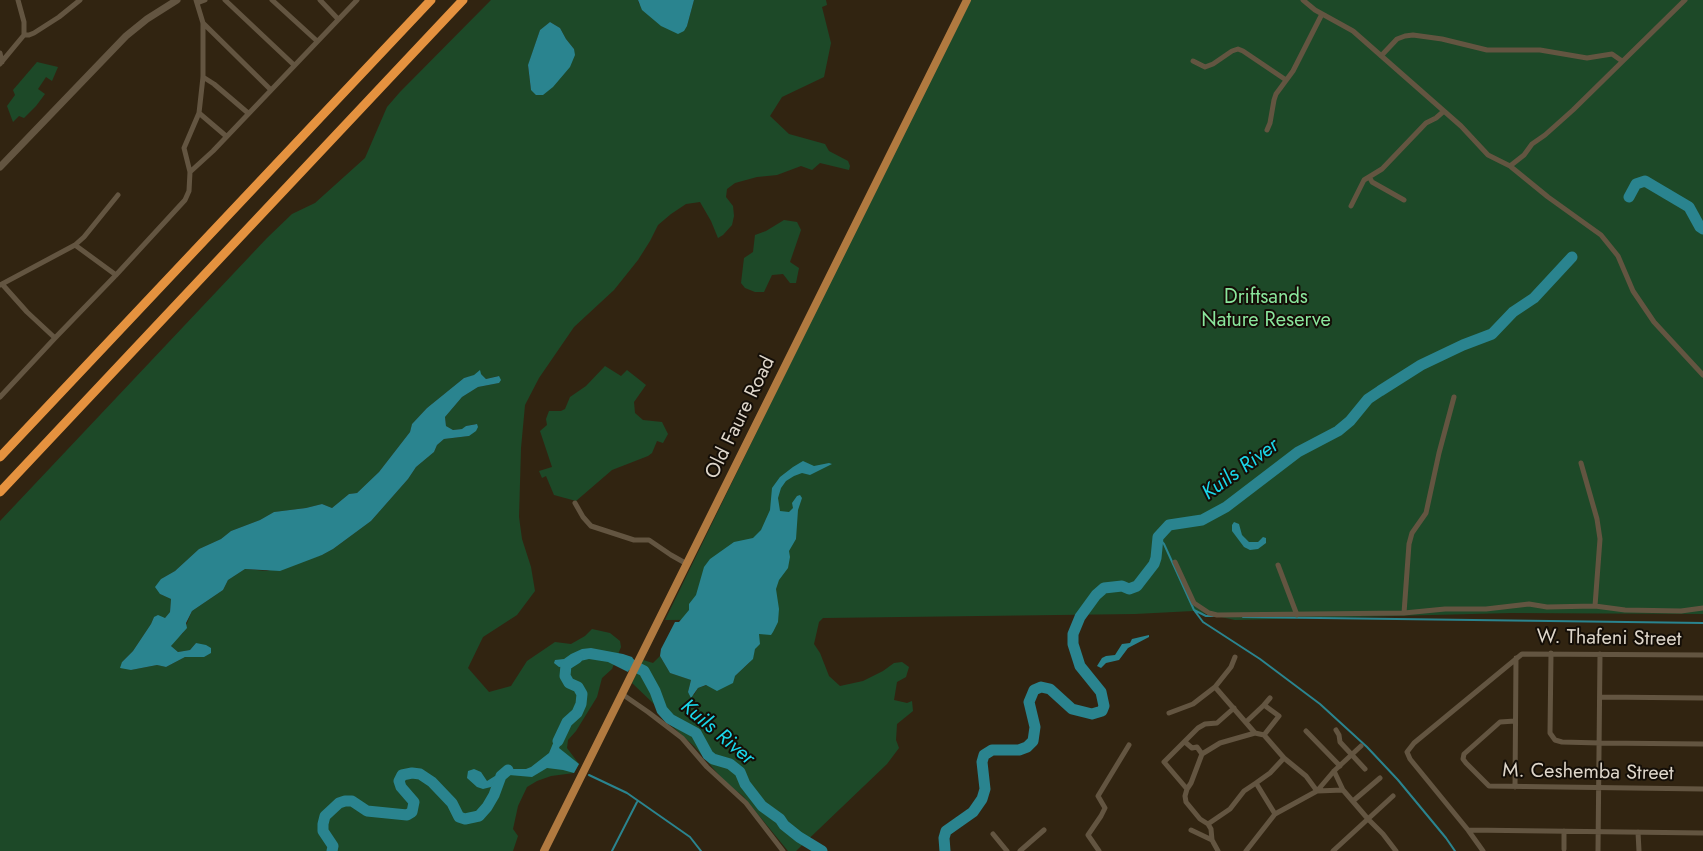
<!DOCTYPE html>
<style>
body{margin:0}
canvas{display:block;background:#312411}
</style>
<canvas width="1703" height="851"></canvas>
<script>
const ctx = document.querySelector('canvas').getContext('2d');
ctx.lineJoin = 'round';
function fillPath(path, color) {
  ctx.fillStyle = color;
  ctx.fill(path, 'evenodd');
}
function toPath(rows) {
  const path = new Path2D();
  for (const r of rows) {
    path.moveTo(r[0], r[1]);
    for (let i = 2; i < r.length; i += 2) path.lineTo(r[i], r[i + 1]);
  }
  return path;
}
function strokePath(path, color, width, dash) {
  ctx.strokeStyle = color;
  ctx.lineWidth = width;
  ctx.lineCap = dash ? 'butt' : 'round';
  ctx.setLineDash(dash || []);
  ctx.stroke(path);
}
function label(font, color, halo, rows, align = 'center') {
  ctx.font = font + ' Jost,sans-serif';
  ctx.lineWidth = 4;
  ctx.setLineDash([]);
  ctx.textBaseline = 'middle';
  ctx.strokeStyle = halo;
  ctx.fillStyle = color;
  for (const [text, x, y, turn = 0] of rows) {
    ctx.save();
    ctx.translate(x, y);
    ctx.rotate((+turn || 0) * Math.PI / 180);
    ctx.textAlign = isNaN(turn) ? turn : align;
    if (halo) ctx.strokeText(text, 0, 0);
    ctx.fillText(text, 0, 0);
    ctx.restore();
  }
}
const green = toPath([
 [491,0,638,0,639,4,687,26,694,0,826,0,827,5,822,7,831,43,824,77,782,97,770,116,789,134,825,144,829,151,848,161,850,166,849,170,820,163,812,170,801,166,777,175,757,177,735,183,727,189,726,197,733,206,734,216,732,225,723,235,718,238,711,221,700,202,686,204,671,214,658,225,650,241,638,260,614,290,574,327,539,378,525,405,521,448,519,517,522,539,531,567,535,591,517,615,483,637,468,668,489,692,511,686,527,661,555,642,571,644,585,636,592,629,610,633,620,641,621,647,612,669,602,678,597,697,576,731,568,740,567,748,579,764,574,773,551,776,537,781,527,787,518,806,513,829,518,836,513,851,0,851,0,521,267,238,292,214,315,203,365,158,387,107,400,92],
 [550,22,560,28,566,39,574,49,531,90,528,66,540,30],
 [481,374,486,379,498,376,499,383,478,387,462,397,445,417,446,426,453,430,463,429,466,426,476,424,469,436,444,439,437,445,434,452,416,467,408,479,371,521,333,549,322,555,267,571,245,569,228,580,223,590,192,611,183,633,174,641,171,646,178,652,190,650,196,643,204,657,185,657,166,667,157,665,131,670,122,662,133,651,151,624,154,617,165,618,170,612,171,599,160,594,161,579,175,571,199,549,221,539,231,531,260,520,274,512,306,508,322,504,332,508,349,494,357,493,379,472,410,432,412,424,427,408,464,378],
 [967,0,1703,0,1703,614,1511,613,1235,620,1193,611,1135,614,823,618,819,622,814,644,820,653,829,676,840,686,863,681,883,671,894,663,902,662,909,667,906,677,897,682,894,700,907,703,912,701,913,711,897,724,896,740,899,748,887,764,796,851,788,851,743,796,725,782,694,746,662,717,654,704,632,683,643,660,653,663,660,656,670,673,691,680,688,692,694,695,698,688,735,676,749,663,752,659,759,634,778,619,665,620],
 [37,62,58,67,52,81,46,77,38,89,45,94,36,106,24,118,19,116,13,122,7,106,15,95,13,90],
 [784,220,797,222,801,230,790,262,799,268,796,283,790,283,783,274,772,275,764,292,755,292,745,288,741,283,744,258,753,252,755,235,766,231],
 [605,366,621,376,627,370,646,385,634,402,635,413,643,420,662,422,668,434,663,443,657,441,652,453,648,456,612,470,576,501,554,495,546,476,542,478,539,471,552,467,540,431,547,425,546,419,549,411,561,411,565,409,570,397,586,386]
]);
const water = toPath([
 [638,0,694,0,687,26,684,31,678,34,661,26,642,10],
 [550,22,560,28,566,39,574,49,575,55,570,67,553,87,543,95,536,95,531,90,528,65,540,30],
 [480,370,481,374,486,379,499,376,501,380,499,383,478,387,462,397,445,417,446,426,453,430,462,429,466,426,477,424,478,427,476,431,469,436,444,439,437,445,434,452,416,467,408,479,371,521,333,549,322,555,280,571,245,569,228,580,223,590,192,611,186,623,187,628,171,646,178,652,190,650,196,643,206,645,211,648,211,653,204,657,185,657,166,667,157,665,131,670,120,668,122,662,133,651,151,624,154,617,158,615,165,618,170,612,171,599,160,594,155,587,161,579,175,571,199,549,221,539,231,531,260,520,274,512,306,508,322,504,332,508,349,494,357,493,379,472,410,432,412,424,427,408,464,378,474,375],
 [803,461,814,466,829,463,832,464,810,475,802,473,794,476,786,481,781,488,778,498,780,511,789,512,793,508,792,503,797,496,800,495,802,498,798,510,796,539,789,551,790,557,788,568,779,580,776,589,779,609,778,622,773,632,771,635,759,634,760,644,755,649,753,659,735,676,733,683,717,691,706,685,698,688,691,698,688,692,691,680,670,673,660,656,661,649,675,622,679,622,689,610,689,604,696,595,704,567,710,559,734,542,753,538,761,530,770,510,772,488,780,477,793,467],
 [1234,522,1239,524,1242,535,1249,542,1258,542,1263,537,1266,538,1266,543,1258,549,1250,550,1244,547,1232,531,1232,525],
 [1149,635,1149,637,1128,648,1119,660,1106,663,1101,668,1097,666,1102,658,1106,656,1115,655,1122,644,1130,643,1132,639],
 [591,648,623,654,632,657,634,660,628,672,608,662,589,659,576,662,571,666,559,667,554,663,555,660,564,659,571,654,582,649],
 [563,727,567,730,559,748,579,764,574,773,563,770,547,768,532,777,509,775,491,787,483,789,477,787,467,778,468,771,474,769,481,772,487,781,495,776,498,778,501,771,506,769,526,769,531,767,549,753,559,729]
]);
const stream = toPath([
 [1158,537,1164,544,1194,610,1203,622,1260,659,1320,704,1367,747,1398,780,1446,838,1455,851],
 [1194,610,1206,616,1213,616],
 [1243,617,1703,623],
 [589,775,627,793,690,837,701,851],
 [612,851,637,802]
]);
const river = toPath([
 [1629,197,1636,184,1645,181,1689,207,1700,227,1703,229],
 [626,662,644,671,655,691,662,710,670,719,696,733,708,755,713,759,730,764,740,772,745,784,762,806,780,819,784,825,799,837,822,851],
 [558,741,567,722,577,713,581,704,582,694,578,687,569,683,565,676,566,665,577,658],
 [332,851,333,846,323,831,323,824,325,816,339,803,345,801,352,801,367,811,407,815,412,812,414,802,401,787,399,781,402,775,412,773,420,774,432,782,452,803,459,817,465,819,479,816,487,807,494,795,501,776,508,770],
 [945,851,944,838,946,831,973,812,982,799,985,789,982,762,984,755,992,750,1019,750,1027,747,1033,741,1035,727,1029,702,1034,690,1041,687,1050,689,1072,709,1092,714,1102,711,1104,706,1101,692,1080,666,1073,644,1073,634,1080,617,1096,595,1104,588,1122,586,1129,589,1137,586,1154,564,1156,558,1158,537,1169,525,1202,520,1226,507,1298,452,1338,431,1350,421,1368,399,1380,391,1421,365,1463,345,1492,334,1513,312,1534,298,1572,257]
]);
const street = toPath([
 [225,0,294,65],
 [272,0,317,41],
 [320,0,338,19],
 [1303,0,1315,10,1353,31,1461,126,1488,155,1510,166,1548,197,1601,235,1618,256,1633,291,1654,322,1703,375],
 [197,3,205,0],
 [203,23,271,90],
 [24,35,29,35,34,33,59,17,80,0],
 [0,53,2,62],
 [1381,56,1397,39,1405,36,1413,35,1442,39,1487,50,1540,50,1587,58,1612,54,1622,61],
 [1193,61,1205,67,1213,64,1232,51,1238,49,1243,51,1286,80],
 [0,64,24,35,24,22,18,0],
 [203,77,214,84,248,113],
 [199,113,226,136],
 [1267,130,1270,123,1274,100,1276,94,1293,71,1322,14],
 [1510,166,1524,155,1532,144,1545,135,1573,110,1685,0],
 [190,172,213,151,357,0],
 [1370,178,1372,182,1404,200],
 [1351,206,1364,180,1382,169,1426,123,1436,118,1444,111],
 [75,245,84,237,118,195],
 [2,284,27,312,55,338],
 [0,285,75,245,116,275],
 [0,397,55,338,116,275,185,200,189,191,190,172,184,148,199,113,203,77,203,23,196,0],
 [1581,463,1597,519,1600,539,1595,606],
 [575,503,583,517,591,526,634,540,649,540,671,555,687,564],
 [1175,562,1194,603,1209,613,1217,615,1404,613,1445,609,1486,609,1529,604,1547,607,1595,606,1625,610,1681,611,1703,608],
 [1278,565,1297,615],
 [1404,613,1409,544,1412,533,1426,513,1439,453,1454,397],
 [1551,653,1550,733,1555,740,1562,742,1600,743,1703,744],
 [622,694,648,712,682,738,707,767,746,803,783,851],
 [1600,697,1703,698],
 [1169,713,1193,704,1215,687,1231,667,1235,657],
 [1515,721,1500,722,1464,754,1463,759,1466,763,1489,786,1703,789],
 [1246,722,1264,705],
 [1336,730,1339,735,1340,742,1365,769],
 [1306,731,1340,766],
 [1264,735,1279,716,1264,705,1270,698],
 [1185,742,1192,748,1197,747,1202,754],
 [1361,746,1334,771,1317,791,1343,790,1368,819,1383,834,1396,851],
 [1334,771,1343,790],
 [1256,783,1270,773,1284,758],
 [1515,787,1516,658],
 [1187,789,1191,783,1202,754,1220,743,1255,733,1215,687],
 [1353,801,1380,778],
 [1208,824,1230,809,1244,791,1256,783,1275,814],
 [1191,830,1212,840,1218,851],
 [1468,830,1703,833],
 [1638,832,1639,851],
 [993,834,1007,851],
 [1212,840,1211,829,1208,824,1200,819,1186,802,1185,796,1187,789,1164,762,1198,728,1205,724,1217,723,1234,708],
 [1564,849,1564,831],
 [1020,851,1044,830],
 [1099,851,1088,835,1101,816,1105,808,1098,796,1129,745],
 [1246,851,1275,814,1317,791,1306,776,1284,758,1264,735,1255,733],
 [1333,851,1393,796],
 [1483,851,1468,830,1410,759,1407,752,1414,743,1522,654,1703,655],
 [1598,851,1600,654]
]);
const secondary = toPath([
 [0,167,126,36,147,19,177,0]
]);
const primary = toPath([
 [544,851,967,0]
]);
const highway = toPath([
 [0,457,431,0],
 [0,492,463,0]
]);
const parkNames = [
 ["Driftsands",1266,298],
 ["Nature Reserve",1266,321]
];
const streetNames = [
 ["Old Faure Road",741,418,-64],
 ["W. Thafeni Street",1609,639,1],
 ["M. Ceshemba Street",1588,773,1]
];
const waterNames = [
 ["Kuils River",1241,470,-36],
 ["Kuils River",717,733,40]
];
fillPath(green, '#1d4928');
fillPath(water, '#2a848f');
strokePath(stream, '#2a848f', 2);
strokePath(river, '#2a848f', 11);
strokePath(street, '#635541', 5);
strokePath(secondary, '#635541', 7);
strokePath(primary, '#b17a40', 8);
strokePath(highway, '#e5923f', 9);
label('20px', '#8ae69c', '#140e07', parkNames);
label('20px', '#ded6ca', '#140e07', streetNames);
label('italic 21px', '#1ad7ea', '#140e07', waterNames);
</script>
